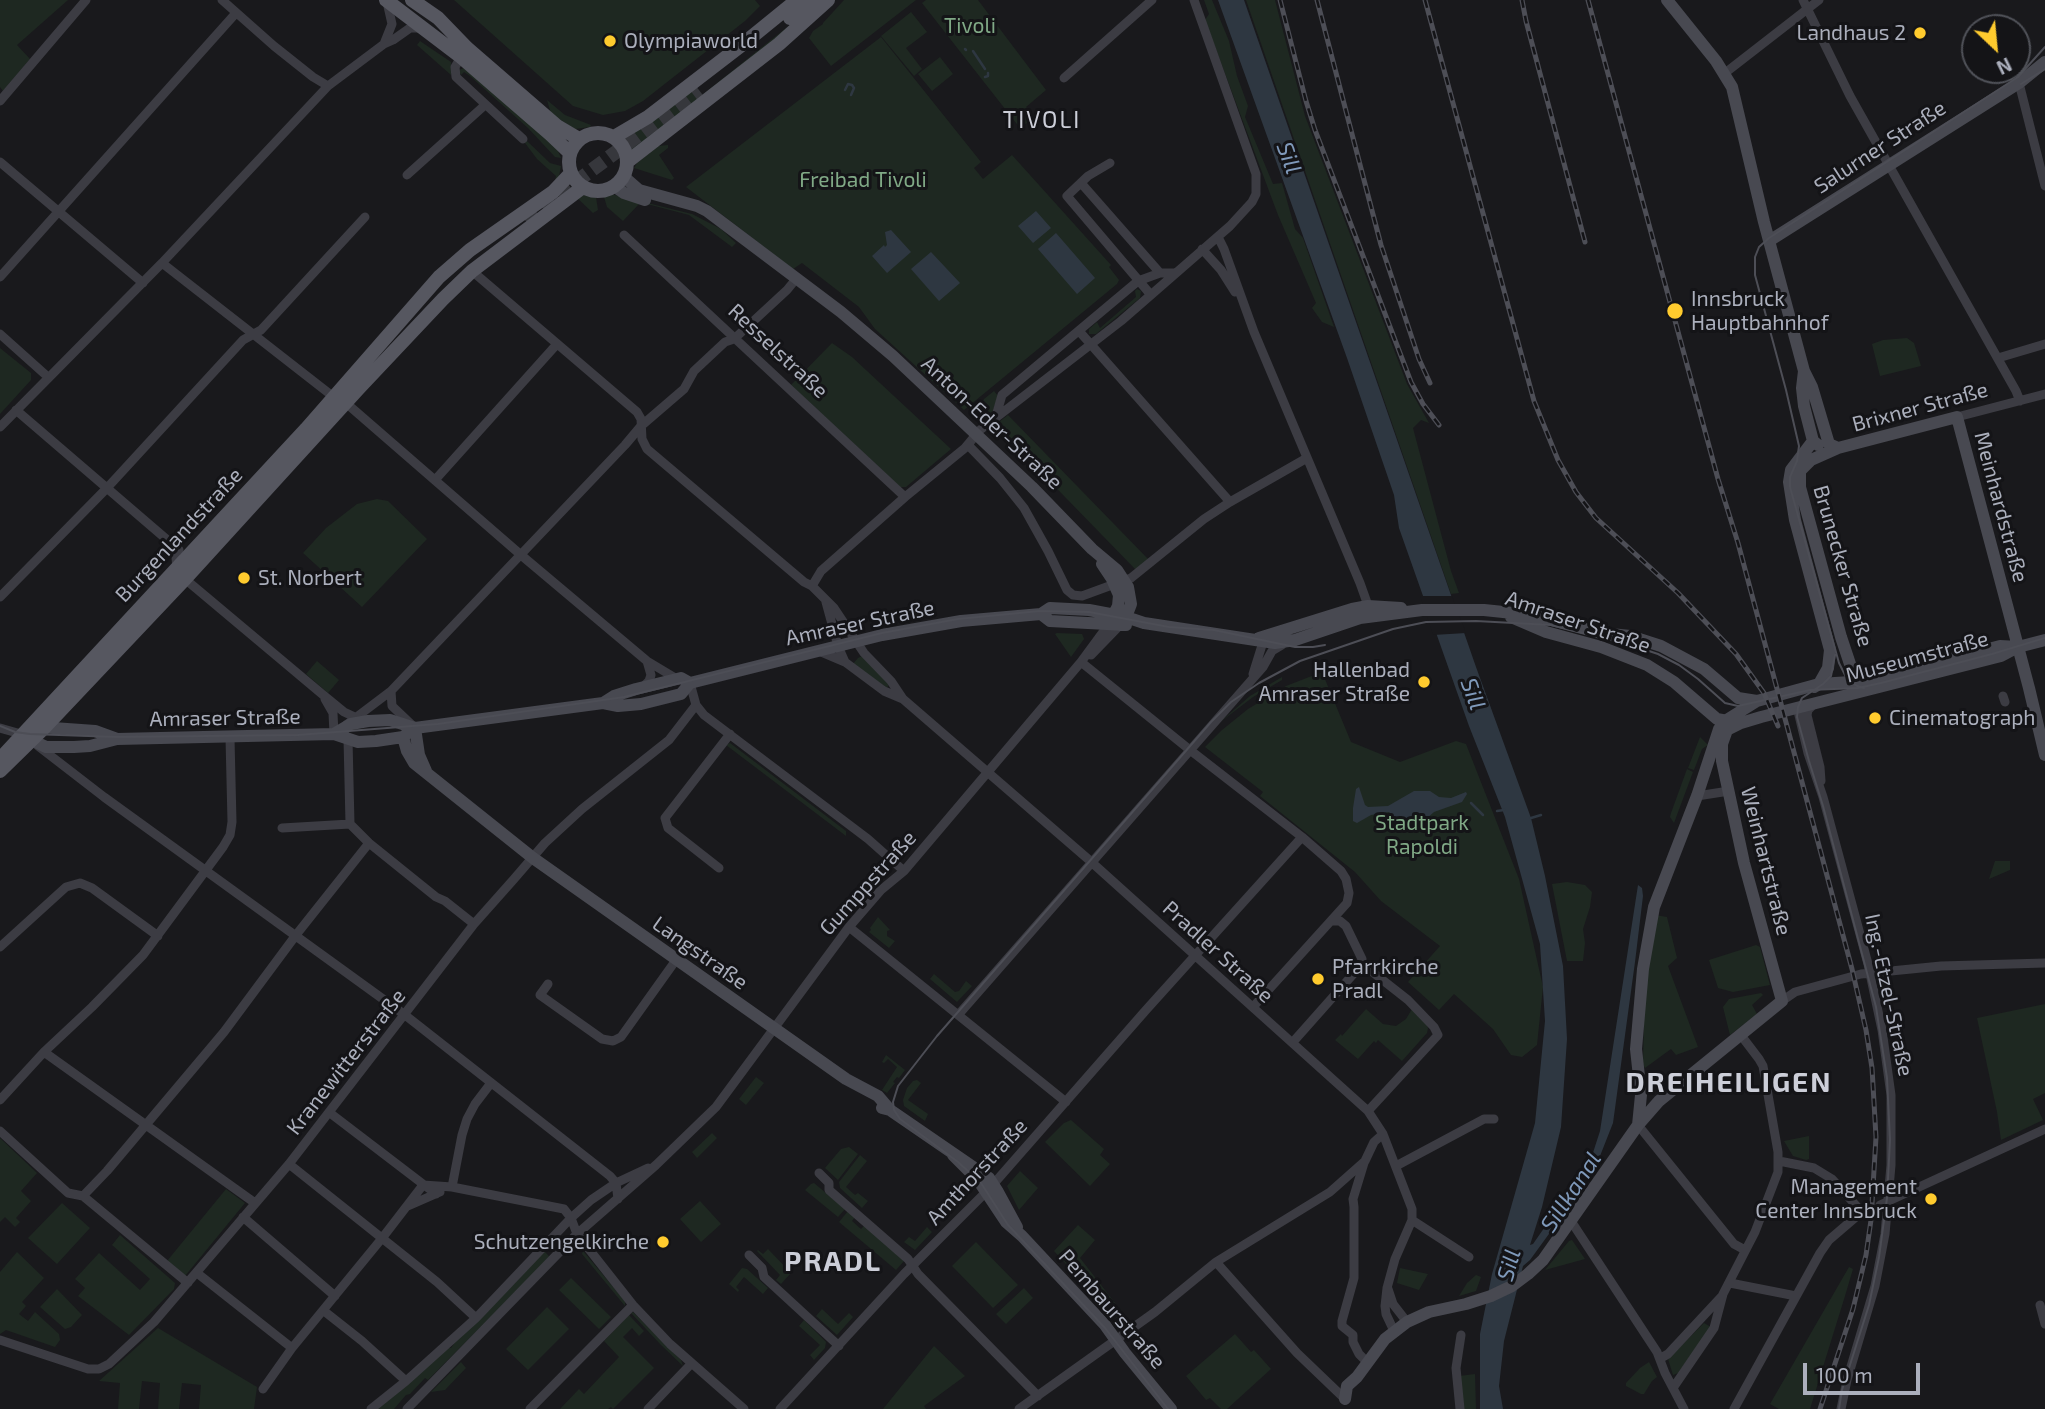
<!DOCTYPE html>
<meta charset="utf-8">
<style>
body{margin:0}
#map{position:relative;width:2045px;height:1409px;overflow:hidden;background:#19191c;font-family:"Exo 2",sans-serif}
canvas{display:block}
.north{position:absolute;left:1961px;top:14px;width:70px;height:70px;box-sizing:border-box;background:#141417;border:2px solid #505259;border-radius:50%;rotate:154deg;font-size:19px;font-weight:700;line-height:28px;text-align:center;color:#abafbc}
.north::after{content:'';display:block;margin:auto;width:24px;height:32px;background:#ffcb2e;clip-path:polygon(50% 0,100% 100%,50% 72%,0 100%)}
.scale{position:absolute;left:1803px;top:1363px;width:117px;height:32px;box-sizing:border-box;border:4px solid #abafbc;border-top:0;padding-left:9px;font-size:21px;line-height:24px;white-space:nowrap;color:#abafbc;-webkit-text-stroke:5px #141417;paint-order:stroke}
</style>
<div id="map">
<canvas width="2045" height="1409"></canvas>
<div class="north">N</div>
<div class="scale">100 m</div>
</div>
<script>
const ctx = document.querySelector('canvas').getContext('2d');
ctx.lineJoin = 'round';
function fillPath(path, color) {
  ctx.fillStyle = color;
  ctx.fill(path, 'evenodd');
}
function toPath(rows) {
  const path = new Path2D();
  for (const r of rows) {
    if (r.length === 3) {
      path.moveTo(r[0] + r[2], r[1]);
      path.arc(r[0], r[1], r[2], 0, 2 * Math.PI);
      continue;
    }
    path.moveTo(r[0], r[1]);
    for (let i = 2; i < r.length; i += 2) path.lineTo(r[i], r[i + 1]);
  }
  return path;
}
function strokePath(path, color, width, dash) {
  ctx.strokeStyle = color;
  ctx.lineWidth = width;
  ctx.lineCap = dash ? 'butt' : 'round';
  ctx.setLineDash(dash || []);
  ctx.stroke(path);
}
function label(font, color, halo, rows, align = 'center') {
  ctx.font = font + ' "Exo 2",sans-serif';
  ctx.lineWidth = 6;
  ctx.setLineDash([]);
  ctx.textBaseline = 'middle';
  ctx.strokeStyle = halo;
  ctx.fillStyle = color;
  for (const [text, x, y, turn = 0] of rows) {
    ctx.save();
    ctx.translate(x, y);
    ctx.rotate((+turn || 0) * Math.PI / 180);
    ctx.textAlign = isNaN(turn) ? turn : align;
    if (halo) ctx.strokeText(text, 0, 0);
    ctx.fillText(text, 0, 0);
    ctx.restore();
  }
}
const green = toPath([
 [0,0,68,0,17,45,30,59,3,91,0,87],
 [454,0,755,0,760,6,745,21,643,101,625,111,603,115,573,106],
 [844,0,916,0,831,66,809,38,813,31,823,24,823,23],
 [926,0,978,0,1046,90,1026,107,1035,117,1020,128,922,3],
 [1204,0,1212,0,1229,41,1237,76,1248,106,1245,117,1273,184,1282,183,1295,229,1303,238,1334,327,1322,322,1312,308,1316,303,1278,215,1205,20,1209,14],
 [1246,0,1275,0,1305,116,1407,384,1429,423,1421,420,1413,428,1451,571,1459,593,1451,594],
 [911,12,927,32,906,48,922,69,914,76,881,36],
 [796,20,801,20,631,152,622,137,694,85,702,95],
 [881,37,981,162,974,168,983,179,1012,155,1111,265,1109,267,1119,280,1117,284,964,410,875,329,859,307,802,263,793,269,686,187],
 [420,41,451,62,451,75,417,45],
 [940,57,953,74,932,91,918,74],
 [464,68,556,146,561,158,555,157,528,128,470,76,464,72,461,75,459,70],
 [547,100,565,115,591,125,590,127,575,129,551,114],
 [527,141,550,163,561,166,559,176,555,181,556,176,537,159,525,143],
 [668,145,668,148,659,155,674,178,672,180,634,168,637,163,658,146],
 [611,194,692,214,721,229,736,243,732,247,689,215,651,205,639,204,623,221,607,207,604,197],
 [588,195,596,197,598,210,593,213,575,196],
 [1137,289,1141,291,1140,298,1096,334,1089,334,1089,329,1097,322,1100,328,1136,297,1135,291],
 [1907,338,1914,343,1921,366,1880,376,1872,344,1883,340],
 [832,343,852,357,951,449,906,487,900,487,791,385],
 [0,348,31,373,31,380,0,414],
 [994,391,998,396,992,413,987,418,980,408,984,399],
 [1008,415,1149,560,1136,570,995,425],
 [377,499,388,501,427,539,362,607,303,553,326,528,357,504],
 [1057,633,1082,634,1084,639,1071,657,1055,634],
 [862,656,889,684,887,688,852,665,858,658],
 [317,661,339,680,328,693,306,674],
 [1322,672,1351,742,1400,762,1456,741,1466,744,1519,879,1543,987,1537,1045,1522,1057,1511,1055,1493,1029,1454,994,1439,1010,1408,982,1440,946,1381,901,1355,872,1260,796,1263,792,1205,747,1222,730,1248,709,1286,686],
 [1282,677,1282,680,1253,697,1219,723,1250,696],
 [1700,737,1708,745,1702,749,1694,770,1688,768],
 [730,743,846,831,846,836,726,745],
 [1687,769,1693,772,1674,823,1670,817,1671,813],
 [1995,861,2010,861,2010,870,1989,879],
 [1567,882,1585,885,1592,892,1590,907,1583,929,1585,943,1583,961,1567,961,1552,884],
 [1655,915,1667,917,1677,958,1668,966,1698,1047,1676,1055,1671,1049,1645,1068,1643,1064,1645,973],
 [878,917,890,930,887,931,887,936,895,941,889,948,869,932,871,930,870,928],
 [1756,945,1760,947,1770,985,1733,992,1718,988,1709,960],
 [934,974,955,992,959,991,966,981,972,986,957,1002,930,979],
 [1761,993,1763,995,1752,1005,1757,1014,1730,1035,1723,1007,1729,999],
 [2045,1004,2045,1093,2033,1099,2043,1120,2001,1140,1997,1112,1977,1018],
 [1366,1009,1383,1024,1396,1026,1406,1019,1412,1009,1426,1023,1428,1028,1427,1033,1402,1061,1378,1040,1376,1043,1374,1041,1358,1059,1335,1040,1341,1034,1342,1036],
 [886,1055,905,1070,899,1078,897,1077,893,1082,895,1083,887,1093,882,1090,897,1067,888,1059,884,1063,882,1062],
 [756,1077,764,1083,746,1105,739,1099],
 [917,1080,921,1083,908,1100,928,1114,925,1121,904,1106,903,1100,907,1088,913,1081],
 [1071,1120,1104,1149,1100,1155,1110,1164,1090,1186,1045,1142,1064,1123],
 [712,1133,717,1138,697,1158,692,1152],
 [1809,1136,1809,1159,1806,1160,1793,1156,1784,1141],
 [0,1138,37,1173,21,1191,31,1201,16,1218,20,1222,15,1227,5,1217,0,1222],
 [849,1147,858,1154,838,1180,825,1168,841,1149],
 [860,1155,867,1161,846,1187,855,1195,858,1193,868,1201,862,1208,840,1188,839,1182],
 [1020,1171,1038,1188,1019,1210,1007,1186],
 [814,1183,845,1209,838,1217,805,1190,811,1184],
 [226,1189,245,1203,185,1276,167,1261],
 [700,1201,721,1224,701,1242,680,1219],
 [62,1203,90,1228,57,1264,28,1238],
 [848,1211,855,1217,852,1221,861,1229,865,1225,904,1261,896,1270,839,1222],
 [1078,1225,1095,1240,1080,1258,1126,1317,1120,1322,1054,1251],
 [927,1227,932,1232,915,1250,904,1242,909,1237,915,1241],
 [120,1235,175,1283,174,1289,129,1335,78,1296,85,1288,75,1279,99,1253,140,1290,150,1279,112,1245],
 [1572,1240,1585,1259,1545,1270,1569,1241],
 [976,1242,1018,1285,993,1308,952,1266],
 [768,1249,791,1273,781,1284,776,1280,780,1275,757,1251,758,1250,763,1254],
 [583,1251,625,1301,625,1306,582,1254],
 [17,1252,44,1278,22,1302,26,1306,19,1314,28,1321,35,1312,59,1334,60,1340,55,1347,6,1330,0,1334,0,1272],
 [543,1252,545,1252,550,1257,428,1380,425,1378,410,1394,406,1395,394,1409,375,1409,447,1348,451,1348,458,1338,511,1286,515,1283],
 [1849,1267,1853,1269,1845,1296,1810,1409,1779,1409,1770,1404],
 [742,1268,747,1269,768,1288,763,1294,744,1277,736,1287,739,1290,738,1292,729,1284],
 [1400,1268,1428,1274,1419,1290,1397,1283],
 [1476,1275,1481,1277,1476,1291,1459,1296,1467,1283],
 [571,1278,611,1317,599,1329,559,1290],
 [1024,1288,1033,1298,1006,1324,996,1314],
 [57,1289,82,1315,71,1327,65,1329,40,1307],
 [547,1307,569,1329,528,1370,506,1349],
 [822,1309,838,1324,849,1313,853,1317,837,1335,816,1316],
 [633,1312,681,1360,683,1366,661,1345,631,1313],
 [629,1315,644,1331,639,1336,632,1328,623,1337,654,1368,613,1409,611,1407,608,1409,560,1409,579,1389,584,1394,619,1357,604,1341],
 [804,1320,826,1342,825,1348,814,1360,810,1355,820,1345,799,1326],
 [1704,1323,1711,1327,1678,1373,1673,1375,1668,1359],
 [158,1328,257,1387,254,1409,199,1409,201,1385,182,1383,179,1409,158,1409,160,1383,142,1381,139,1409,118,1409,120,1383,99,1381],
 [1235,1334,1251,1352,1254,1350,1271,1369,1227,1409,1221,1409,1210,1398,1206,1400,1186,1376],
 [934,1346,965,1376,924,1406,926,1409,883,1409],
 [461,1362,466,1368,445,1390,431,1392],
 [1649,1362,1657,1377,1652,1381,1644,1394,1641,1394,1626,1386,1626,1383,1640,1368],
 [1475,1374,1476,1409,1463,1409,1459,1376]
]);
const water = toPath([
 [1218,0,1244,0,1476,667,1531,818,1545,876,1563,966,1567,1039,1561,1127,1542,1207,1530,1245,1533,1244,1590,1162,1600,1131,1638,885,1642,888,1643,896,1635,962,1613,1123,1600,1156,1562,1216,1530,1260,1523,1266,1504,1341,1499,1386,1503,1409,1480,1409,1480,1334,1492,1274,1535,1123,1545,1021,1540,944,1505,817,1469,726,1399,528,1394,495,1347,358],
 [1036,211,1051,228,1033,243,1018,226],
 [891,230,911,252,887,273,872,256,884,245,885,247,887,245,885,232],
 [1056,233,1095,278,1077,294,1038,249],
 [931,252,960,283,939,301,911,269],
 [1359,787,1365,805,1368,807,1388,806,1414,791,1430,791,1439,797,1451,798,1466,792,1467,794,1462,802,1434,812,1426,819,1425,824,1422,827,1404,826,1389,812,1371,815,1357,823,1353,821,1353,808,1356,789]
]);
const pier = toPath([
 [1420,596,1452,596,1466,633,1433,635]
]);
const stream = toPath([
 [965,49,966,50],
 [973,51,985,69],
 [985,77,988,76,988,73],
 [845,90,848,84,852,85],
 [851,95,854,88,852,85],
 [1471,803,1483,815],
 [1497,811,1504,810],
 [1531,818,1541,815]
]);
const primaryTunnel = toPath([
 [525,220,699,90]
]);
const street = toPath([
 [222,0,274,46,313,77,328,86],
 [1803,0,1850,96,2016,391,2020,401],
 [384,44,392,24,387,2],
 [461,57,455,67,456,77,523,139],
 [1725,73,1819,0],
 [1064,78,1152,0],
 [2019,83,2045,186],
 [0,101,86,0],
 [0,162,143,283],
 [1110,163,1088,176,1067,196,1151,295],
 [407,175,485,105],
 [1081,183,1160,273],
 [624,235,905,497],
 [1218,237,1224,249,1254,332,1360,583,1370,611],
 [1202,249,1221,270,1235,292],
 [162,263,335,398,334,401],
 [472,271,637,412,641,419,642,439,647,449,804,582,812,586,834,608,864,653,891,681,903,699],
 [0,277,236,13],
 [1079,331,1230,502],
 [0,334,48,377],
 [1998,358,2045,344],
 [346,403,521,555,647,661,677,679],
 [16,410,179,550],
 [996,416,1002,395,1138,281,1160,273,1174,273],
 [1957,417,2045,394],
 [0,427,162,263,328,86,384,44,393,40,410,28,421,28],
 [968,445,1000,478,1024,508,1048,551,1067,590,1073,595,1082,596,1131,578,1204,519,1230,502,1307,458],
 [435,480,557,344],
 [175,546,177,569,185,579,322,694,344,712,357,718],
 [812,586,821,571,905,497,965,448,980,430,1121,321,1230,226,1252,202,1256,194,1256,174,1194,0],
 [0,597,107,488,243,340,261,330,365,217],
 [826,602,838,646,845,662],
 [819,651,845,662,884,691,903,699,1088,859,1368,1111,1383,1134,1412,1209,1412,1220,1395,1259,1387,1288,1385,1306,1386,1314,1394,1331],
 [1091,655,1120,625],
 [1081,662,1190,750,1302,837,1341,871,1346,879,1349,893,1347,903,1253,1007],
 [1253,674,1263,642,1267,639],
 [690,683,696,705,704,715,868,839,904,871],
 [643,687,649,681,651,675,647,661],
 [391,691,392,706,412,725],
 [2003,696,2005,702],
 [325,699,333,713,334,734],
 [1813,705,1808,710,1807,715,1820,767,1821,781],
 [1797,707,1808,753,1823,797,1868,964,1882,1030,1891,1095,1891,1165,1885,1234,1875,1286,1847,1380,1841,1409],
 [346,725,391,691,625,445,641,426,684,389,694,371,725,342,734,339,787,290,796,279],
 [0,728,21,734],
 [348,739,350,824,369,843,436,897,445,901,474,924],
 [38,746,104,797,405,1015,610,1176,616,1183,618,1199],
 [1697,796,1729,791],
 [282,828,350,824],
 [719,868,668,828,665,818,730,734],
 [849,927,1066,1102],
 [0,947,66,887,80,883,92,888,158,936],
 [1361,963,1408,1000,1434,1027,1438,1035,1368,1111],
 [548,984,540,995,602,1039,613,1041,621,1037,676,960],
 [1782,1001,1795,992,1861,974,1941,966,2045,963],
 [959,1014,1263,667,1272,651,1282,645],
 [1293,1042,1356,971,1361,963,1362,959,1346,926,1340,921,1331,921],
 [44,1052,255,1203],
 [0,1100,44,1052,92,1007,143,955,223,847,230,835,232,822,230,738],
 [330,1113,436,1194],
 [1638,1125,1734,1244,1745,1250],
 [0,1131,68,1193,83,1196,188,1283],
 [1779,1161,1814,1168,1832,1179,1861,1211],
 [1364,1163,1353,1199,1354,1207,1354,1278,1342,1321,1342,1326,1353,1335,1353,1342,1359,1354,1367,1362],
 [289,1164,437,1282,476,1318],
 [1396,1166,1484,1119,1494,1119],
 [819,1173,829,1183,829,1190,908,1259,918,1274,1038,1396],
 [452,1187,462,1135,467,1119,475,1104,491,1083],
 [83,1196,107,1171,224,1032,296,935,369,843],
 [1880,1205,2045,1129],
 [408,1206,440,1192],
 [243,1217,335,1296],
 [1412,1220,1469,1257],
 [1571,1221,1657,1352,1665,1373,1684,1409],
 [749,1255,762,1268,764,1277,839,1346],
 [1216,1262,1297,1353,1345,1399],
 [197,1273,292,1348],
 [1730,1283,1796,1296],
 [1388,1289,1393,1304,1407,1322],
 [2040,1305,2045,1324],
 [324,1311,362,1341,406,1381],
 [0,1340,88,1369,99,1369,109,1364,154,1322,289,1164,474,924,514,879,545,843,582,809,669,740,696,705],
 [1661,1358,1668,1354,1722,1296],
 [1673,1388,1714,1328,1723,1294,1755,1232,1778,1172,1778,1152,1763,1066,1759,1059,1740,1034],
 [263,1389,292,1348,383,1237,423,1185,452,1187,564,1209,571,1218,577,1234,633,1305,670,1344,744,1409],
 [371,1409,406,1381,476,1318,571,1218,591,1200,616,1183,648,1168],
 [407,1409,577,1234,656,1165,716,1107,849,927,881,890,904,871,1081,662,1109,624],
 [530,1409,633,1305],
 [648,1409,691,1364],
 [780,1409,904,1274,990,1188,1146,1010,1302,837],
 [1019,1409,1155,1312,1216,1262,1330,1192,1365,1161,1374,1142,1383,1134],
 [1460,1409,1456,1368,1461,1335],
 [1734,1409,1820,1253,1829,1240,1864,1210]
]);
const secondary = toPath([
 [1667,0,1716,61,1732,87,1764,222,1804,371,1812,387,1829,444,1838,448],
 [623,176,639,190,697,206,707,211,841,312,893,356,1032,487,1092,549,1117,570,1128,587,1131,604,1126,617,1120,625],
 [614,186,624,193,645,200],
 [1769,241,2019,83,2045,62],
 [1804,371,1802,388,1804,406,1813,441,1818,445],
 [1813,441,1791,470,1789,482,1795,520,1830,650,1828,668,1819,684,1814,687],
 [1802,464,1800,471,1800,487,1841,637,1852,670,1860,680,1867,681],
 [1800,471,1811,460,1838,448,1957,417,2029,688,2045,755],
 [1102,564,1112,579,1119,595,1118,606,1111,620],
 [1041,614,1050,621,1126,625],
 [1511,617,1546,632,1601,647,1647,665,1674,682,1717,719,1732,722],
 [1259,638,1352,609,1368,606,1401,608],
 [603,703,614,696,636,689,677,679,681,678,690,683],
 [39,727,95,731,117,739],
 [415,728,419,755,426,771],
 [334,734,351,724,368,721,390,720,415,728,603,703,618,706,641,704,681,694,690,683,882,635,961,621,1041,614,1050,608,1089,610,1126,617,1144,623,1275,643,1295,640,1360,618,1422,610,1484,610,1532,615,1601,633,1630,636,1661,646,1704,669,1738,698,1757,701],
 [25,737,46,747,74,747,90,746,117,739,334,734,358,742,376,741,403,737,409,732],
 [403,737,407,751,414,763,533,858,846,1079,878,1096,890,1110],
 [882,1108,890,1110,989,1178,998,1192,1017,1227],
 [1638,1125,1641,1095,1636,1049,1643,969,1654,907,1697,796,1719,729,1725,721,1757,701,1819,684,1867,681,2000,646,2018,647],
 [953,1155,978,1180,1006,1222,1022,1236,1105,1325,1125,1353,1171,1409],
 [1345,1399,1347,1386,1357,1377,1385,1339,1407,1322,1429,1312,1466,1304,1491,1296,1512,1286,1528,1274,1543,1260,1638,1125,1659,1101,1782,1001,1744,863,1722,761,1722,744,1727,730,1741,723,1761,717,2001,656,2018,647,2045,640]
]);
const primary = toPath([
 [386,0,461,57,550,134,570,153],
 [412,0,438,18,467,48,557,126,579,139],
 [790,18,812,0],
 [598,162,29],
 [614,137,648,117,743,44,797,0],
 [627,162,779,44,828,0],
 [2,757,306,429,439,277,470,250,553,192,571,173],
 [0,771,45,727,185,579,359,388,443,299,472,271,583,187]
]);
const tram = toPath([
 [2021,84,2045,69],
 [1835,655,1831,676,1823,684,1802,698,1798,707,1797,717,1809,761,1823,806,1876,1007,1887,1078,1890,1140,1887,1198,1879,1257,1869,1305,1842,1390,1839,1409],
 [1864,688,1857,686,1847,679,1839,663,1790,487,1790,477,1797,461,1799,446,1786,390,1755,275,1755,257,1759,247,1769,238,2018,77,2045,47],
 [0,726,15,732,30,734,117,737,298,735,438,724,624,697,882,633,958,619,1040,611,1089,612,1169,627,1214,630,1295,647,1313,647,1325,645],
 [1168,1409,1105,1328,1008,1225,981,1183,958,1162,900,1119,894,1110,893,1102,898,1086,937,1036,1211,722,1231,702,1259,683,1300,661,1393,629,1426,622,1476,621,1551,625,1631,645,1658,654,1679,665,1698,679,1725,703,1738,706,1810,690,1858,688,1881,683,1992,654,2045,638]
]);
const rail = toPath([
 [1280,0,1306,101,1315,130,1411,382,1423,404,1439,425],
 [1317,0,1381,245,1419,359,1430,383],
 [1425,0,1534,401,1558,460,1576,492,1596,518,1678,593,1736,654,1764,693,1778,726],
 [1522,0,1526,21,1585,242],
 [1588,0,1718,479,1738,543,1852,969,1866,1030,1872,1068,1876,1137,1871,1220,1866,1255,1853,1309,1820,1409]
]);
const markers = [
 [1920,33,7,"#ffcb2e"],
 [610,41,7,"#ffcb2e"],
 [1675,311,9,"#ffcb2e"],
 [244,578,7,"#ffcb2e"],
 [1424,682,7,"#ffcb2e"],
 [1875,718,7,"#ffcb2e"],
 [1318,979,7,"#ffcb2e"],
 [1931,1199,7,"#ffcb2e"],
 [663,1242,7,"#ffcb2e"]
];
const parkNames = [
 ["Tivoli",970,26],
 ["Freibad Tivoli",863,180],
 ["Stadtpark",1422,823],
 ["Rapoldi",1422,847]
];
const poiNames = [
 ["Landhaus 2",1906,33,"right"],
 ["Olympiaworld",624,41],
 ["Innsbruck",1691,299],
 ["Hauptbahnhof",1691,323],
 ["St. Norbert",258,578],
 ["Hallenbad",1410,670,"right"],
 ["Amraser Straße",1410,694,"right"],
 ["Cinematograph",1889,718],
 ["Pfarrkirche",1332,967],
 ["Pradl",1332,991],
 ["Management",1917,1187,"right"],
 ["Center Innsbruck",1917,1211,"right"],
 ["Schutzengelkirche",649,1242,"right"]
];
const streetNames = [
 ["Salurner Straße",1880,147,-33],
 ["Resselstraße",778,351,43],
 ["Brixner Straße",1920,407,-15],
 ["Anton-Eder-Straße",992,423,43],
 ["Meinhardstraße",2001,507,75],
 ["Burgenlandstraße",179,535,-47],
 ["Brunecker Straße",1843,566,74],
 ["Amraser Straße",1578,622,19],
 ["Amraser Straße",860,623,-12],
 ["Museumstraße",1917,657,-15],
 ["Amraser Straße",225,718,-1],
 ["Weinhartstraße",1766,861,76],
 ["Gumppstraße",868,883,-48],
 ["Pradler Straße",1218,952,42],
 ["Langstraße",700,953,35],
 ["Ing.-Etzel-Straße",1889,995,78],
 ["Kranewitterstraße",346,1062,-52],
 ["Amthorstraße",977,1172,-47],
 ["Pembaurstraße",1112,1309,49]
];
const neighbourhoodNames = [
 ["TIVOLI",1042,120]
];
const waterNames = [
 ["Sill",1289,158,70],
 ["Sill",1473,694,70],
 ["Sillkanal",1571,1192,-57],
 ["Sill",1509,1265,-74]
];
const districtNames = [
 ["DREIHEILIGEN",1729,1083],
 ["PRADL",833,1262]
];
fillPath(green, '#1e2821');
fillPath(water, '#2e3741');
fillPath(pier, '#19191c');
strokePath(stream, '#2e3741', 2.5);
strokePath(primaryTunnel, '#36373c', 14, [14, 7]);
strokePath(street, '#3c3c43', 9);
strokePath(secondary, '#484951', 12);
strokePath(primary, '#565760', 14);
strokePath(tram, '#4d4e56', 2);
strokePath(rail, '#4d4e56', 5);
strokePath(rail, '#141417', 2.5, [8]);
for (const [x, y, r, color] of markers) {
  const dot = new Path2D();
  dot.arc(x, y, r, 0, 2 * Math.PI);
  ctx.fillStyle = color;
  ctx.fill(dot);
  strokePath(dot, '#141417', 2.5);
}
label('21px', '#80a986', '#141417', parkNames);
label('21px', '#abafbc', '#141417', poiNames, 'left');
label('21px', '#abafbc', '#141417', streetNames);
ctx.letterSpacing = '2px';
label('23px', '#ccced8', '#141417', neighbourhoodNames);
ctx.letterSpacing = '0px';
label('italic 23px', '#7f99ba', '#141417', waterNames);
ctx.letterSpacing = '2px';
label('bold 28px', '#ccced8', '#141417', districtNames);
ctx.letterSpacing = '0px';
</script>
